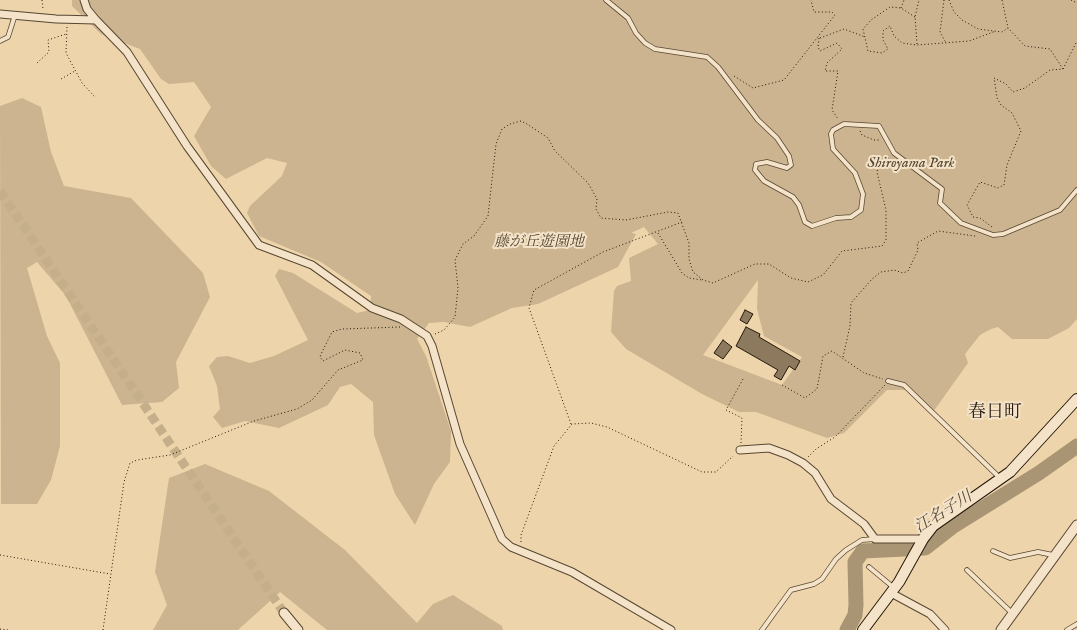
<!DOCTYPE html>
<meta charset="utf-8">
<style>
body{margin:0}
canvas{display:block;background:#eed4aa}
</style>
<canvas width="1077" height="630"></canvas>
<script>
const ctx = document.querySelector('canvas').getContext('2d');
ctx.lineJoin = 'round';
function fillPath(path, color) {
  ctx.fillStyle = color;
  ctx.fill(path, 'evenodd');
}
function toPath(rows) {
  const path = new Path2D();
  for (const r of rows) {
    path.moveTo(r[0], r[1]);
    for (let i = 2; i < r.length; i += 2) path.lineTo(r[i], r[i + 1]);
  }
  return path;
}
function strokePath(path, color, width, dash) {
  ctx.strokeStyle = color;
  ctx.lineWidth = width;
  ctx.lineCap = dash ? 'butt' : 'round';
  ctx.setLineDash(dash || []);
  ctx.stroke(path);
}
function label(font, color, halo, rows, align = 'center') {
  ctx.font = font + ' "IM FELL English","Noto Serif JP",serif';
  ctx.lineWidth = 4;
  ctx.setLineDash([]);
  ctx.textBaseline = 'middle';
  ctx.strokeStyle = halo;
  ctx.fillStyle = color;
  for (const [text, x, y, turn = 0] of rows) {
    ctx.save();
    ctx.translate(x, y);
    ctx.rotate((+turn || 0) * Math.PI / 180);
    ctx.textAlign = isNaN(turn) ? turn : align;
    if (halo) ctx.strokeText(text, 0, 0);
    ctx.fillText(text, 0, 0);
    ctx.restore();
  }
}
const green = toPath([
 [72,0,1077,0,1077,319,1069,328,1048,339,1012,339,998,327,991,329,980,335,965,354,968,363,933,412,913,390,887,390,844,433,827,438,756,412,739,412,702,394,626,349,611,332,614,291,617,286,631,281,629,258,658,244,644,227,631,233,636,234,618,267,538,304,512,308,470,327,444,322,429,323,417,339,426,356,451,431,450,462,434,484,415,525,395,494,374,435,373,402,351,384,340,387,328,405,279,428,245,421,222,428,213,417,220,409,217,386,209,366,217,357,228,356,250,363,274,356,308,340,275,276,279,269,293,273,357,313,370,310,371,296,321,262,259,236,247,213,250,206,282,176,287,163,267,158,226,179,211,166,194,136,211,107,194,82,169,84,161,79,140,49,101,34,72,6],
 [758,280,757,309,764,336,802,357,782,385,703,355],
 [22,98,41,107,51,152,64,186,131,198,203,273,210,297,176,362,179,388,162,402,122,405,66,296,37,262,27,268,47,336,60,363,60,446,51,480,37,504,1,504,0,106],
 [205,464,269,491,345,550,417,623,433,604,453,595,502,626,503,630,327,630,280,592,238,630,153,630,167,605,155,572,169,478]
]);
const river = toPath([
 [847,630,855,615,856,605,855,562,863,551,925,548,952,527,1039,473,1077,446]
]);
const building = toPath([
 [745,310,753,314,747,324,740,320,745,310],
 [746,327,760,334,759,337,800,361,795,370,789,366,781,380,774,376,778,370,736,346,746,327],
 [723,340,732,347,723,359,714,353,723,340]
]);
const tertiaryTunnel = toPath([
 [0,191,284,613]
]);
const path = toPath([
 [42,0,43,9],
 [944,0,940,32,946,43],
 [949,0,954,12,962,20,978,29,1002,32,1008,28,1002,0],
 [1071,0,1077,3],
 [901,8,904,0],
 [915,17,901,8,890,7,871,20,863,29,868,51,882,53,888,49,883,40,883,31,890,26,894,36,902,43,917,45,969,41,996,31],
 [67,27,66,53,82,83,95,97],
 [819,38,818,47,820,51,837,43,842,49,827,63,825,71,838,71,832,110,838,119],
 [820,38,844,29,865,37],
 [917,44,915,17,919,0],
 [37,63,49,52,48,40,66,34],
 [1063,69,1077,41],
 [734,76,753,88,784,80,835,15,832,12,814,12,811,0],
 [61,79,75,71],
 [860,131,862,135,874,140,880,140],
 [992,227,980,218,973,217,967,205,980,182,998,188,1004,185,1007,165,1021,131,1012,113,1001,105,997,98,994,78,1006,84,1013,92,1025,88,1050,70,1063,69,1050,49,1025,46,1008,28],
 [658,233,682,273,689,278,702,280],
 [435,334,444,330,455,317,458,288,455,260,463,244,474,236,488,216,496,144,502,129,510,124,521,121,527,124,548,138,555,151,588,183,597,199,596,209,601,218,626,220,668,212,678,213,689,243,689,259,693,272,703,280,713,283,755,264,769,264,791,278,808,282,823,275,842,251,882,246,886,240,886,210,877,172,878,166,890,157],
 [843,357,850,326,851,303,872,279,881,272,894,270,903,273,908,271,918,250,917,243,938,231,975,236],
 [782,385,805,398,817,389,823,356,832,351,864,373,883,379],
 [571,424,529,308,534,290,603,252,682,222],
 [741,443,742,418,726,410,743,379],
 [808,457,816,449,835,437,885,385],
 [521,542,521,535,554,446,572,424,591,423,607,427,702,472,716,472,733,456],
 [0,555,110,574],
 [0,629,8,630],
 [103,630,124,482,130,463,137,460,170,455,254,421,297,409,312,400,338,370,363,360,360,353,345,350,323,361,320,357,322,352,332,332,342,329,400,327]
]);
const service = toPath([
 [606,0,628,18,636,33,645,43,655,49,707,57,718,67,758,120,777,138,789,156,791,165,787,168,767,162,756,164,755,170,764,181,793,197,799,205,805,222,812,226,836,218,851,217,861,210,863,194,855,173,833,149,831,134,833,130,844,124,879,126,894,153,942,189,940,203,961,223,993,235,1003,234,1060,210,1077,190],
 [0,41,8,37,15,15],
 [888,381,904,385,1000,478],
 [993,551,1010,558,1038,552,1053,555],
 [869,567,893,587],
 [967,570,1013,614],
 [762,630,791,590,814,584,822,579,836,559,846,550,862,540,875,539],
 [1067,630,1077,624]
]);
const minor = toPath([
 [84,0,87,9,96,20,127,52,187,146,259,245,312,265,372,308,401,319,427,336,432,346,460,444,502,539,511,547,572,572,671,630],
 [0,14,56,19,96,20],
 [740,450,769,448,788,455,803,463,815,473,831,499,864,524,875,539,923,539],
 [891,593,930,614,945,630]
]);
const tertiary = toPath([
 [284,613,298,630],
 [1001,630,1077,525]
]);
const secondary = toPath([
 [863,630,899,582,923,539,933,526,1010,472,1077,399]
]);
const parkNames = [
 ["Shiroyama Park",911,164],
 ["藤が丘遊園地",539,243]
];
const waterNames = [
 ["江名子川",944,513,-32]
];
const quarterNames = [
 ["春日町",995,413]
];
fillPath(green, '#cbb48f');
strokePath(river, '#a99474', 15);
fillPath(building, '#8d7a5e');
strokePath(building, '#23180b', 1);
strokePath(tertiaryTunnel, '#c5ae8a', 9, [9, 4.5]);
strokePath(service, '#564733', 5.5);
strokePath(minor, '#564733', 9);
strokePath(tertiary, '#564733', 11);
strokePath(secondary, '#23180b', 12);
strokePath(path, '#23180b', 1, [1, 2.5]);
strokePath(service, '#f4e3c8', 4);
strokePath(minor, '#f4e3c8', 7);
strokePath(tertiary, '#f4e3c8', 9);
strokePath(secondary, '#f4e3c8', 10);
label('italic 15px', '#554733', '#f4e3c8', parkNames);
label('italic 16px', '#594a35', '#f4e3c8', waterNames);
label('18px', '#23180b', '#f4e3c8', quarterNames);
</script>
